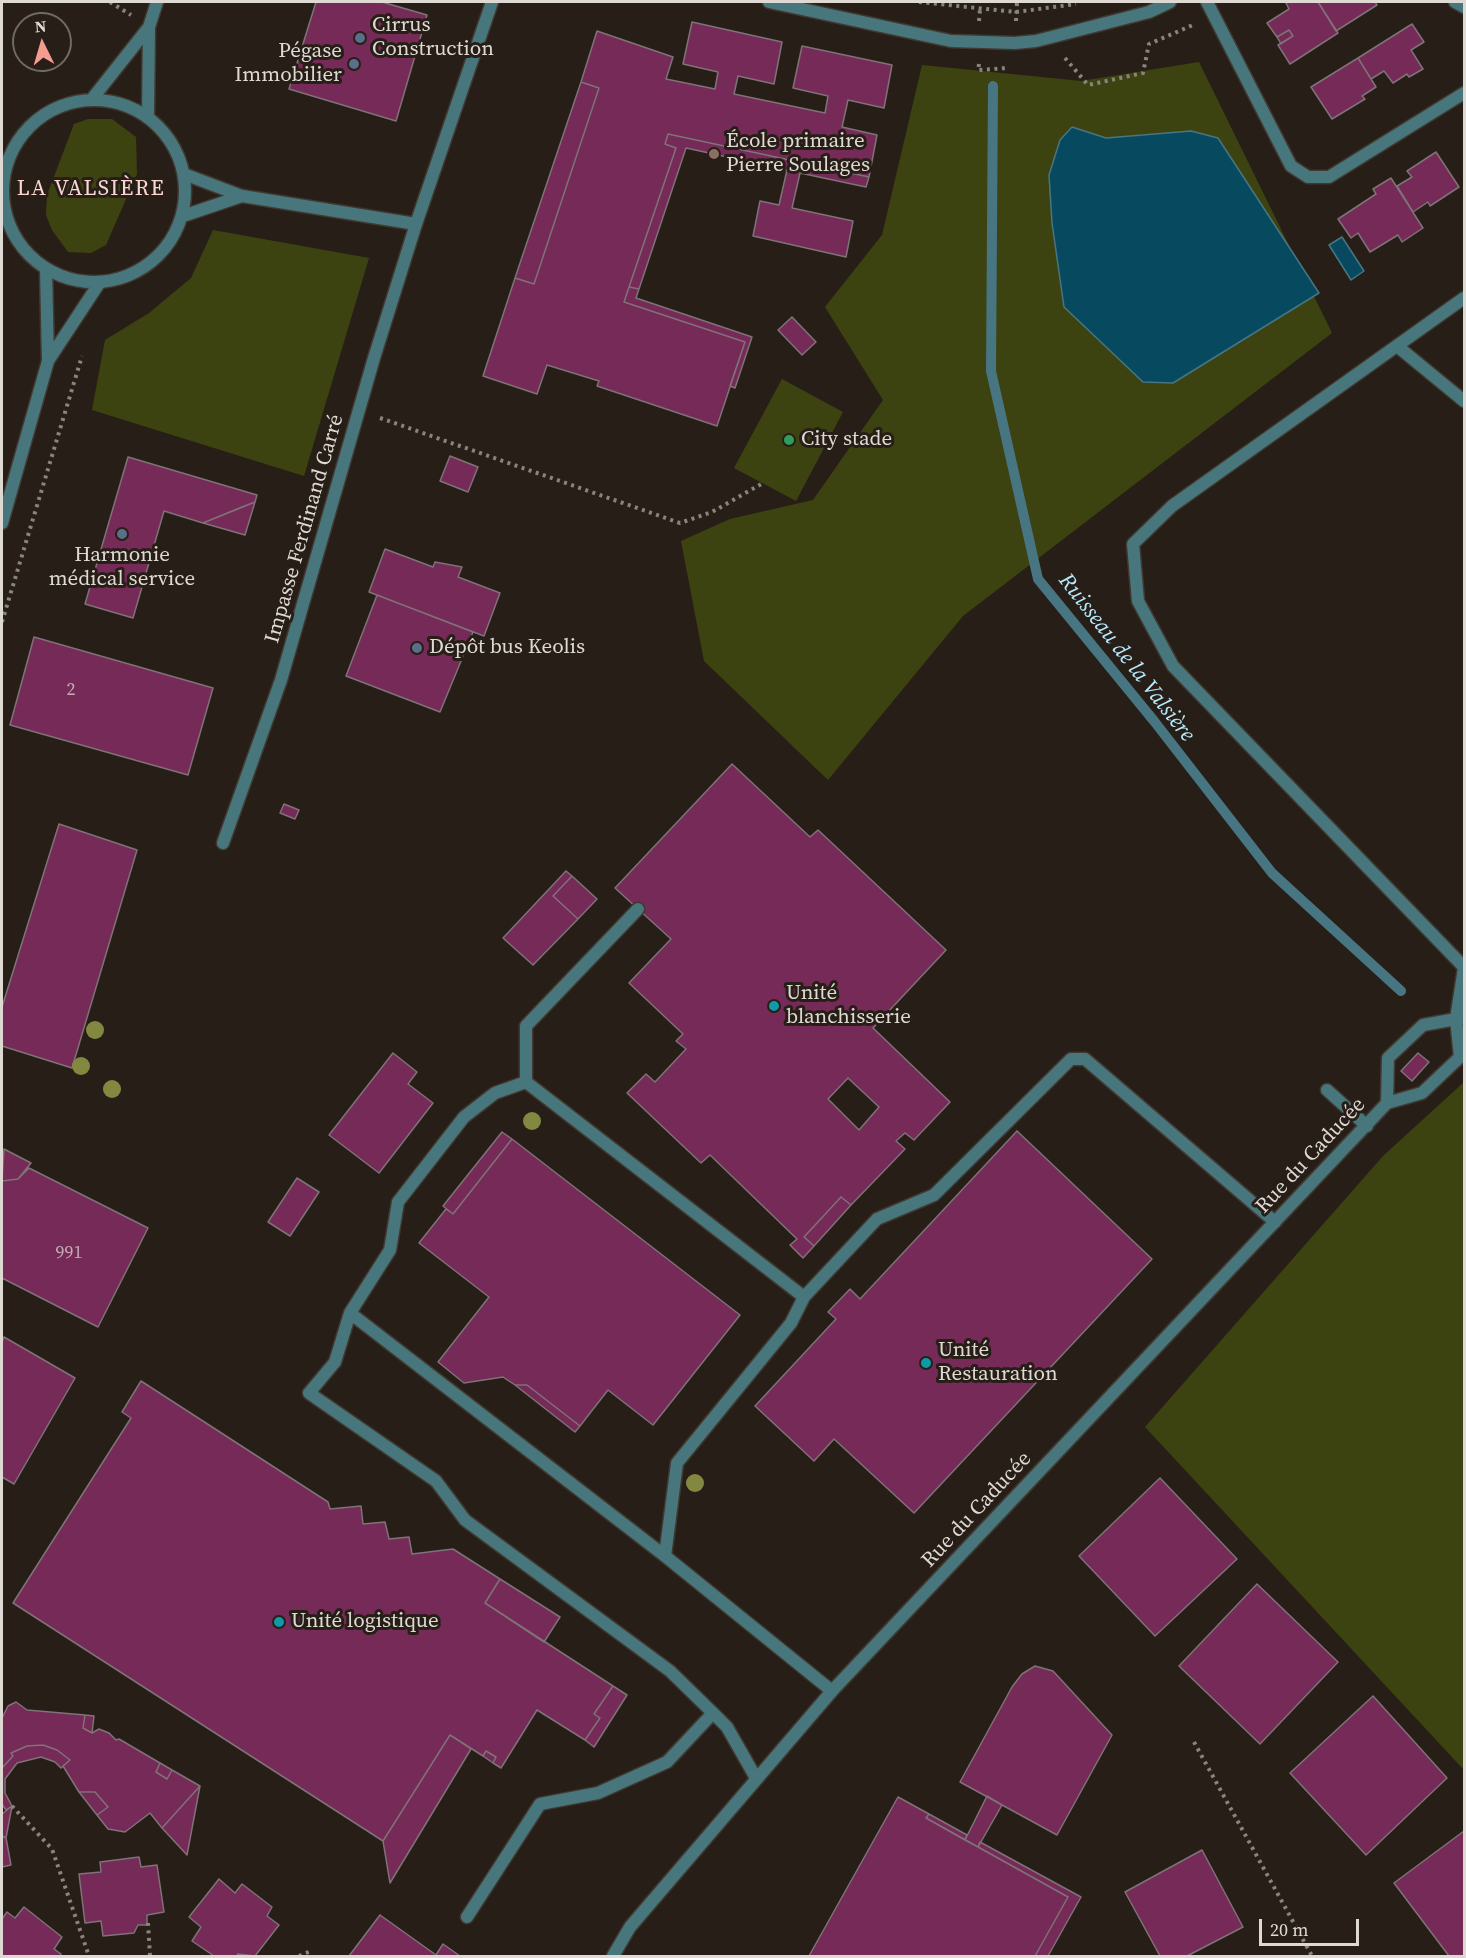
<!DOCTYPE html>
<meta charset="utf-8">
<style>
body{margin:0}
#map{position:relative;width:1466px;height:1958px;overflow:hidden;background:#271f17;font-family:"Source Serif 4",serif}
canvas{display:block}
.frame{position:absolute;inset:0;border:3px solid #ded9d3;pointer-events:none}
.north{position:absolute;left:12px;top:12px;width:60px;height:60px;box-sizing:border-box;background:#271f17;border:2px solid #706962;border-radius:50%;rotate:355deg;font-size:16px;font-weight:700;line-height:24px;text-align:center;color:#ded9d3}
.north::after{content:'';display:block;margin:auto;width:21px;height:27px;background:#f59c91;clip-path:polygon(50% 0,100% 100%,50% 72%,0 100%)}
.scale{position:absolute;left:1259px;top:1919px;width:100px;height:27px;box-sizing:border-box;border:3px solid #ded9d3;border-top:0;padding-left:8px;font-size:18px;line-height:21px;white-space:nowrap;color:#ded9d3;-webkit-text-stroke:4px #271f17;paint-order:stroke}
</style>
<div id="map">
<canvas width="1466" height="1958"></canvas>
<div class="frame"></div>
<div class="north">N</div>
<div class="scale">20 m</div>
</div>
<script>
const ctx = document.querySelector('canvas').getContext('2d');
ctx.lineJoin = 'round';
function fillPath(path, color) {
  ctx.fillStyle = color;
  ctx.fill(path, 'evenodd');
}
function toPath(rows) {
  const path = new Path2D();
  for (const r of rows) {
    if (r.length === 3) {
      path.moveTo(r[0] + r[2], r[1]);
      path.arc(r[0], r[1], r[2], 0, 2 * Math.PI);
      continue;
    }
    path.moveTo(r[0], r[1]);
    for (let i = 2; i < r.length; i += 2) path.lineTo(r[i], r[i + 1]);
  }
  return path;
}
function strokePath(path, color, width, dash) {
  ctx.strokeStyle = color;
  ctx.lineWidth = width;
  ctx.lineCap = dash ? 'butt' : 'round';
  ctx.setLineDash(dash || []);
  ctx.stroke(path);
}
function label(font, color, halo, rows, align = 'center') {
  ctx.font = font + ' "Source Serif 4",serif';
  ctx.lineWidth = 6;
  ctx.setLineDash([]);
  ctx.textBaseline = 'middle';
  ctx.strokeStyle = halo;
  ctx.fillStyle = color;
  for (const [text, x, y, turn = 0] of rows) {
    ctx.save();
    ctx.translate(x, y);
    ctx.rotate((+turn || 0) * Math.PI / 180);
    ctx.textAlign = isNaN(turn) ? turn : align;
    if (halo) ctx.strokeText(text, 0, 0);
    ctx.fillText(text, 0, 0);
    ctx.restore();
  }
}
const green = toPath([
 [1199,62,1332,333,963,616,828,780,704,661,681,541,730,519,813,500,883,400,825,307,882,235,922,65,1081,81],
 [88,119,112,119,136,137,137,174,106,245,91,253,68,252,52,230,46,215,47,195,74,124],
 [213,230,369,258,304,476,92,410,105,340,149,313,191,278],
 [782,379,843,412,796,501,734,468],
 [1464,1082,1464,1770,1145,1427,1383,1156]
]);
const water = toPath([
 [1072,127,1106,138,1191,131,1218,138,1319,293,1173,383,1143,382,1064,307,1052,223,1049,175,1060,140,1072,127],
 [1342,237,1364,271,1351,280,1329,245,1342,237]
]);
const stream = toPath([
 [993,86,991,371,1038,579,1154,721,1272,873,1401,991]
]);
const building = toPath([
 [316,2,382,2,427,15,396,121,289,89,316,2],
 [1288,2,1318,2,1338,33,1290,64,1278,45,1293,36,1289,30,1277,37,1267,23,1289,9,1286,3,1288,2],
 [1318,2,1375,2,1377,5,1336,31,1318,2],
 [692,22,782,42,774,84,738,76,734,94,825,113,828,96,793,88,802,46,892,65,884,108,848,100,842,127,877,135,869,177,668,134,665,144,676,148,624,302,745,342,717,426,597,386,599,381,547,365,537,394,483,376,515,278,534,284,599,88,581,82,597,31,673,57,666,79,715,89,718,72,683,64,692,22],
 [1412,24,1424,42,1411,50,1423,69,1409,77,1407,74,1393,83,1384,71,1371,79,1358,58,1412,24],
 [1289,30,1293,36,1281,44,1277,37,1289,30],
 [1358,58,1376,87,1362,96,1365,99,1332,119,1311,87,1358,58],
 [581,82,599,88,534,284,515,278,581,82],
 [668,134,869,177,866,187,800,173,792,208,853,221,846,257,753,236,760,201,779,205,787,170,686,148,639,289,629,287,676,148,665,144,668,134],
 [1436,152,1459,187,1430,206,1428,202,1413,212,1397,186,1412,177,1407,171,1436,152],
 [1391,178,1423,228,1402,242,1398,235,1370,252,1358,233,1351,238,1338,219,1376,194,1373,189,1391,178],
 [629,287,639,289,636,298,752,337,735,388,730,386,745,342,624,302,629,287],
 [792,317,816,342,802,355,778,330,792,317],
 [450,456,478,467,468,492,440,481,450,456],
 [128,457,257,495,255,502,203,523,164,511,133,618,85,604,128,457],
 [255,502,245,535,203,523,242,507,255,502],
 [385,549,433,567,435,562,462,567,458,577,500,593,484,636,369,592,385,549],
 [377,595,473,632,440,712,346,676,377,595],
 [34,637,213,688,188,775,10,725,34,637],
 [732,764,810,837,818,830,946,950,873,1028,950,1102,914,1140,905,1133,896,1141,905,1149,851,1205,841,1197,804,1237,814,1246,803,1258,790,1245,797,1239,710,1155,701,1163,627,1093,646,1074,655,1082,686,1049,676,1041,683,1034,629,983,671,939,615,888,732,764],
 [848,1078,879,1107,859,1130,828,1099,848,1078],
 [284,804,299,810,295,819,280,813,284,804],
 [59,824,137,850,72,1068,2,1046,2,1007,59,824],
 [566,871,572,876,553,896,578,919,533,965,503,938,566,871],
 [572,876,597,899,578,919,553,896,572,876],
 [393,1053,417,1072,408,1084,433,1103,379,1173,329,1135,393,1053],
 [1418,1053,1429,1062,1412,1081,1401,1071,1418,1053],
 [1017,1131,1152,1259,914,1513,834,1439,814,1461,755,1406,836,1319,828,1312,850,1289,860,1299,1017,1131],
 [502,1132,512,1139,453,1214,443,1206,502,1132],
 [512,1139,740,1315,653,1425,608,1390,580,1426,527,1385,515,1385,503,1377,464,1383,438,1362,489,1297,419,1243,446,1209,453,1214,512,1139],
 [4,1149,31,1163,18,1179,2,1181,4,1149],
 [29,1168,148,1228,98,1327,2,1278,2,1181,18,1179,29,1168],
 [297,1178,319,1192,290,1236,268,1222,297,1178],
 [841,1197,851,1205,814,1246,804,1237,841,1197],
 [4,1337,75,1378,14,1484,2,1477,2,1342,4,1337],
 [141,1381,328,1502,330,1509,361,1506,363,1524,385,1522,389,1539,409,1537,412,1554,453,1549,500,1579,485,1603,613,1686,594,1714,600,1718,585,1740,537,1710,501,1768,493,1763,496,1757,486,1751,483,1756,450,1735,383,1841,13,1603,131,1418,122,1412,141,1381],
 [515,1385,527,1385,580,1426,575,1432,515,1385],
 [1160,1478,1237,1559,1155,1636,1079,1556,1160,1478],
 [500,1579,560,1617,544,1642,485,1603,500,1579],
 [1257,1584,1338,1662,1260,1744,1179,1666,1257,1584],
 [1035,1666,1053,1671,1112,1735,1057,1835,960,1782,1012,1687,1022,1674,1035,1666],
 [613,1686,627,1695,594,1747,585,1740,600,1718,594,1714,613,1686],
 [1373,1696,1447,1778,1366,1855,1290,1773,1373,1696],
 [16,1702,27,1710,85,1715,83,1728,92,1733,99,1729,109,1733,116,1740,119,1739,160,1763,156,1772,167,1779,172,1770,200,1786,162,1828,150,1813,125,1832,108,1829,97,1815,108,1807,95,1792,79,1792,63,1766,70,1760,57,1750,43,1745,27,1746,11,1753,13,1756,2,1768,2,1718,8,1706,16,1702],
 [85,1715,94,1716,92,1733,83,1728,85,1715],
 [450,1735,471,1749,390,1883,383,1841,450,1735],
 [43,1745,57,1750,70,1760,61,1768,55,1762,41,1757,17,1763,5,1779,5,1793,12,1806,6,1810,2,1804,2,1768,13,1756,11,1753,27,1746,43,1745],
 [486,1751,496,1757,493,1763,483,1756,486,1751],
 [160,1763,172,1770,167,1779,156,1772,160,1763],
 [200,1786,187,1855,162,1828,200,1786],
 [79,1792,95,1792,108,1807,97,1815,79,1792],
 [987,1796,1002,1805,978,1847,965,1840,987,1796],
 [898,1797,929,1814,926,1818,1068,1897,1035,1956,809,1956,898,1797],
 [12,1806,6,1838,2,1836,2,1814,12,1806],
 [929,1814,967,1835,965,1840,926,1818,929,1814],
 [1464,1831,1464,1956,1449,1956,1394,1883,1464,1831],
 [2,1836,6,1838,11,1865,2,1867,2,1836],
 [980,1842,1081,1897,1048,1956,1035,1956,1068,1897,978,1847,980,1842],
 [1202,1850,1243,1927,1187,1956,1160,1956,1125,1892,1202,1850],
 [139,1857,141,1867,157,1865,164,1912,147,1915,147,1925,138,1925,134,1933,103,1936,101,1921,85,1923,79,1874,101,1872,100,1862,139,1857],
 [219,1879,235,1893,242,1884,272,1907,267,1916,279,1925,255,1956,238,1954,236,1956,214,1956,192,1941,201,1927,189,1917,219,1879],
 [24,1907,62,1937,54,1949,61,1954,60,1956,2,1956,2,1919,7,1912,15,1918,24,1907],
 [380,1915,436,1955,443,1944,460,1956,349,1956,380,1915]
]);
const path = toPath([
 [110,2,131,15],
 [919,2,1016,12,1076,4],
 [979,21,980,9],
 [1016,21,1017,2],
 [1065,58,1088,85,1143,73,1149,44,1193,25],
 [979,64,978,70,1007,68],
 [380,418,680,523,712,512,763,483],
 [2,622,82,356],
 [1194,1742,1312,1956],
 [12,1806,52,1849,89,1956],
 [148,1923,150,1956],
 [299,1956,311,1951]
]);
const service = toPath([
 [1464,298,1172,506,1133,544,1138,601,1173,666,1464,967],
 [1397,346,1464,401],
 [223,843,281,680,374,358,416,224],
 [1464,968,1456,1019,1460,1057,1422,1093,1387,1103,1388,1058,1423,1025,1456,1019,1464,1017],
 [526,1082,526,1026,638,909],
 [1327,1090,1367,1126],
 [804,1297,877,1219,934,1195,1071,1059,1085,1059,1275,1222],
 [350,1313,665,1556],
 [713,1713,670,1671,465,1520,436,1481,309,1393,335,1362,350,1313,390,1250,398,1202,464,1117,495,1093,526,1082,804,1297,791,1323,677,1463,665,1556,832,1691],
 [467,1917,540,1804,598,1793,667,1762,713,1713,727,1727,756,1778]
]);
const minor = toPath([
 [769,2,951,41,1015,43,1036,41,1149,12,1170,2],
 [1207,2,1291,166,1308,177,1329,177,1464,93],
 [1455,2,1464,7],
 [92,99,149,27],
 [94,191,91],
 [148,117,149,27,157,2],
 [184,174,242,196,416,224,492,2],
 [183,216,242,196],
 [46,269,48,361],
 [2,523,48,361,100,282],
 [613,1956,630,1927,832,1691,1387,1103]
]);
const trees = [
 [95,1030],
 [81,1066],
 [112,1089],
 [532,1121],
 [695,1483]
];
const markers = [
 [360,38,6,"#5c6f8a"],
 [354,64,6,"#5c6f8a"],
 [714,154,6,"#8d6e63"],
 [789,440,6,"#2e9e5b"],
 [122,534,6,"#5c6f8a"],
 [417,648,6,"#5c6f8a"],
 [774,1006,6,"#0f9aa8"],
 [926,1363,6,"#0f9aa8"],
 [279,1622,6,"#0f9aa8"]
];
const numberNames = [
 ["2",71,690],
 ["991",69,1253]
];
const poiNames = [
 ["Cirrus",372,26],
 ["Construction",372,50],
 ["Pégase",342,52,"right"],
 ["Immobilier",342,76,"right"],
 ["École primaire",726,142],
 ["Pierre Soulages",726,166],
 ["City stade",801,440],
 ["Harmonie",122,556,"center"],
 ["médical service",122,580,"center"],
 ["Dépôt bus Keolis",429,648],
 ["Unité",786,994],
 ["blanchisserie",786,1018],
 ["Unité",938,1351],
 ["Restauration",938,1375],
 ["Unité logistique",291,1622]
];
const streetNames = [
 ["Impasse Ferdinand Carré",305,529,-74],
 ["Rue du Caducée",1311,1156,-47],
 ["Rue du Caducée",977,1510,-47]
];
const neighbourhoodNames = [
 ["LA VALSIÈRE",91,189]
];
const waterNames = [
 ["Ruisseau de la Valsière",1126,658,52]
];
fillPath(green, '#3d4310');
fillPath(water, '#074a60');
strokePath(water, '#487582', 1.5);
strokePath(stream, '#487582', 10);
fillPath(building, '#752a57');
strokePath(building, '#7f7278', 1.5);
strokePath(service, '#413931', 15);
strokePath(minor, '#413931', 15);
strokePath(path, '#8a847d', 4, [3, 4.5]);
strokePath(service, '#47777d', 12);
strokePath(minor, '#47777d', 12);
ctx.fillStyle = '#838841';
for (const [x, y] of trees) {
  ctx.beginPath();
  ctx.arc(x, y, 9, 0, 2 * Math.PI);
  ctx.fill();
}
for (const [x, y, r, color] of markers) {
  const dot = new Path2D();
  dot.arc(x, y, r, 0, 2 * Math.PI);
  ctx.fillStyle = color;
  ctx.fill(dot);
  strokePath(dot, '#271f17', 2);
}
label('18px', '#c4adb4', null, numberNames);
label('21px', '#ded9d3', '#271f17', poiNames, 'left');
label('21px', '#ded9d3', '#271f17', streetNames);
ctx.letterSpacing = '1.5px';
label('22px', '#fbd7d2', '#271f17', neighbourhoodNames);
ctx.letterSpacing = '0px';
label('italic 22px', '#b7e9ff', '#271f17', waterNames);
</script>
